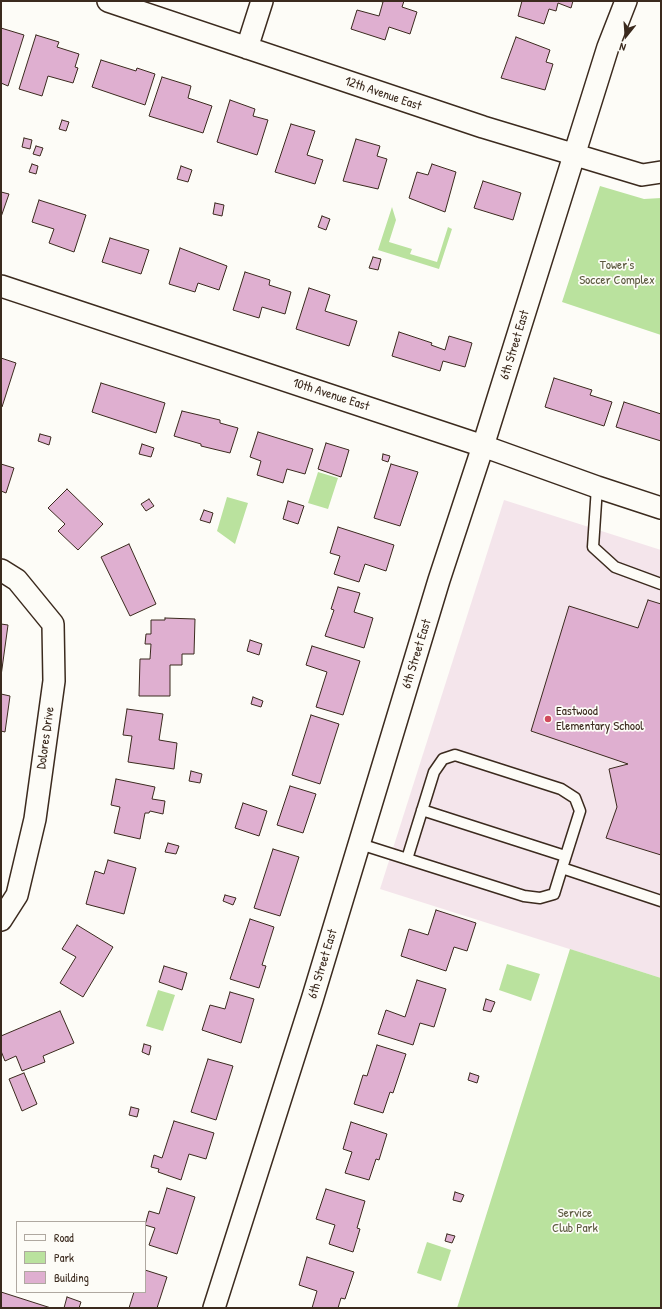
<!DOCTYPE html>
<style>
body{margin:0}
#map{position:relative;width:662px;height:1309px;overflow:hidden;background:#fdfcf7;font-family:"Patrick Hand",sans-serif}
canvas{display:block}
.frame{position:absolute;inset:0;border:2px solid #3b2a1e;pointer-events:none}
.legend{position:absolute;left:16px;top:1221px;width:130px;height:72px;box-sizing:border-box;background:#fdfcf7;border:1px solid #afa8a0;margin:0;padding:5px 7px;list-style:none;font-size:12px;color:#3b2a1e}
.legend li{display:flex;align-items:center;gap:8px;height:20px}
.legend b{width:20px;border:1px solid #afa8a0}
.north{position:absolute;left:606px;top:16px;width:40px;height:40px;-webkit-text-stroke:3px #fdfcf7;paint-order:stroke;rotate:197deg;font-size:11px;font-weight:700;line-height:16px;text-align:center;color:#3b2a1e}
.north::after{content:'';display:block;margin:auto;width:14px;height:18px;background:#3b2a1e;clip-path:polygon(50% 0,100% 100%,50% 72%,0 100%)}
</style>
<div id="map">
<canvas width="662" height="1309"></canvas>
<div class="frame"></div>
<ul class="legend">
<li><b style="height:5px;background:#fdfcf7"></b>Road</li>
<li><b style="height:11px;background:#bae29e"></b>Park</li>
<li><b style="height:11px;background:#dfafd0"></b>Building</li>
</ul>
<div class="north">N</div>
</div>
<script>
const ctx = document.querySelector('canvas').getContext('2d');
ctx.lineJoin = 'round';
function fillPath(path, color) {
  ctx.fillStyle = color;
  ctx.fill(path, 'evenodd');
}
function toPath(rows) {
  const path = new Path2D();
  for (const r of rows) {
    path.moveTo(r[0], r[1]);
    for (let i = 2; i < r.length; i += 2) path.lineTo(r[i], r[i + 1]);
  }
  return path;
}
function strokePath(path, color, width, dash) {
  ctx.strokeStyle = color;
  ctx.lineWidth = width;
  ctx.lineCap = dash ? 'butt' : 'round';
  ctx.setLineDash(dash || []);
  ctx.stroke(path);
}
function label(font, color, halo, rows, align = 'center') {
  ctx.font = font + ' "Patrick Hand",sans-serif';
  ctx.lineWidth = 3.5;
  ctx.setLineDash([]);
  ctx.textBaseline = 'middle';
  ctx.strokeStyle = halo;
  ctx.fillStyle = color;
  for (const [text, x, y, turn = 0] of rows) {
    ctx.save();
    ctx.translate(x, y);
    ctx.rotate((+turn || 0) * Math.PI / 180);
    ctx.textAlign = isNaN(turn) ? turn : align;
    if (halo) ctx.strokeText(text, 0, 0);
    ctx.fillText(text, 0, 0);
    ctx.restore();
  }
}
const built = toPath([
 [504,500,661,550,661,978,380,889]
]);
const green = toPath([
 [600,186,644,199,661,198,661,335,562,302],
 [392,207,396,220,389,242,412,249,410,254,437,262,448,227,452,229,439,269,378,250],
 [318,472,338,478,328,509,308,503],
 [227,497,248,503,235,544,217,531],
 [570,949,661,978,661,1308,457,1308],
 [507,964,540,974,531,1001,499,990],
 [158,990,175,995,163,1031,146,1026],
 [427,1242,451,1250,441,1281,417,1273]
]);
const building = toPath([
 [379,1,404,1,402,7,417,12,410,34,389,27,385,40,351,29,357,10,379,16,383,2,379,1],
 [522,1,573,1,571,8,558,3,556,11,549,9,544,24,518,16,522,1],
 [1,28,24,35,8,86,1,83,1,28],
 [36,35,59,42,57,47,79,54,75,67,78,68,73,83,48,76,42,96,19,89,36,35],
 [516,37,550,50,546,62,553,64,545,90,501,78,516,37],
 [101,60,136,71,137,68,155,74,145,105,92,87,101,60],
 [162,77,191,86,188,98,212,106,203,133,149,116,162,77],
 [230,100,255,109,253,116,268,120,257,155,217,142,230,100],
 [62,120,69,122,66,131,59,129,62,120],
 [291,124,315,131,307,155,323,160,315,184,275,172,291,124],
 [24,138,32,140,30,149,22,147,24,138],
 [356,139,380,146,377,156,387,159,378,189,343,181,356,139],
 [36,146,43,148,40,156,33,154,36,146],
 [32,164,38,166,36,174,29,172,32,164],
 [432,164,456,172,445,212,409,198,417,172,428,175,432,164],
 [181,166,192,170,188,182,177,179,181,166],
 [483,181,521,193,513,220,474,208,483,181],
 [1,192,9,194,1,217,1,192],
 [39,200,86,215,74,252,49,243,54,229,32,222,39,200],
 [215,203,224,205,222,216,213,214,215,203],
 [322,216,330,219,326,230,318,227,322,216],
 [110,238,149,250,141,274,102,262,110,238],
 [180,248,227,266,219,290,198,283,195,292,169,284,180,248],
 [373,257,381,259,378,270,369,268,373,257],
 [245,272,270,280,269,285,291,292,285,314,262,307,259,318,233,310,245,272],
 [309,288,330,295,325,311,357,321,349,346,296,329,309,288],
 [399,332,432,343,431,345,445,350,449,336,472,343,465,367,443,361,440,371,392,356,399,332],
 [1,358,16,363,2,407,1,407,1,358],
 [554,378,592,390,590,395,612,402,604,426,545,407,554,378],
 [101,383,165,403,156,433,92,412,101,383],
 [624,402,661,414,661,441,616,427,624,402],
 [182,411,220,420,220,423,238,428,230,453,201,446,201,444,174,436,182,411],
 [258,432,313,449,305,474,287,469,283,483,257,475,261,461,250,457,258,432],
 [40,434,51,437,49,445,38,441,40,434],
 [326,443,349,450,341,477,318,469,326,443],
 [142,444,154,448,151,457,139,454,142,444],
 [383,454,390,456,388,462,382,460,383,454],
 [1,464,14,468,6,493,1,491,1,464],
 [391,464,418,472,400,526,374,518,391,464],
 [67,489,103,524,78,550,58,531,65,524,48,508,67,489],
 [149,499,154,506,146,511,141,504,149,499],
 [288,501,304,506,298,524,283,519,288,501],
 [204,510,213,513,210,523,200,520,204,510],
 [338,527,394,545,386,571,365,564,359,582,334,574,340,556,330,553,338,527],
 [129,544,156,604,130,616,101,557,129,544],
 [338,587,360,593,354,612,373,618,364,648,325,636,334,610,331,609,338,587],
 [648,600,661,604,661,855,606,838,617,807,609,769,628,764,531,731,569,606,638,628,648,600],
 [165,618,195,619,194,654,182,654,182,665,170,665,170,696,139,696,140,659,150,659,151,644,145,644,146,634,151,634,151,620,165,620,165,618],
 [1,624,8,625,1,676,1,624],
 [250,640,262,644,259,655,247,651,250,640],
 [312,646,360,661,343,715,316,707,327,672,306,665,312,646],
 [1,694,10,696,5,732,1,731,1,694],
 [253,697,263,701,261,707,251,704,253,697],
 [127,709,163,714,159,740,177,743,174,769,128,762,132,736,123,735,127,709],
 [311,715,339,724,320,784,292,775,311,715],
 [191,771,202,774,200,783,189,781,191,771],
 [116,779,155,787,152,799,165,801,163,814,150,811,149,813,145,813,140,839,114,833,120,807,111,805,116,779],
 [290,786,316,794,303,833,277,825,290,786],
 [243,803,267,811,259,836,235,828,243,803],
 [168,843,179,846,176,854,165,852,168,843],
 [273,849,299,857,280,916,254,908,273,849],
 [108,860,136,868,124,914,86,904,95,871,104,874,108,860],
 [225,895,236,898,233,905,223,901,225,895],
 [436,910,476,923,467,951,454,947,446,971,401,956,409,929,428,935,436,910],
 [250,919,274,927,262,965,266,966,259,988,230,979,250,919],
 [77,925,113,947,83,997,60,983,76,957,62,949,77,925],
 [164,966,187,973,182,990,159,982,164,966],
 [417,980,446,989,434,1027,420,1023,413,1045,378,1034,386,1010,405,1017,417,980],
 [230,992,254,999,241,1043,202,1030,210,1005,225,1009,230,992],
 [486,999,495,1002,491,1012,483,1010,486,999],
 [60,1011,74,1043,43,1056,45,1062,22,1071,16,1056,5,1061,1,1051,1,1036,60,1011],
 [144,1044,151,1046,149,1055,142,1052,144,1044],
 [377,1045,406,1054,393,1093,390,1092,383,1113,354,1104,363,1075,367,1076,377,1045],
 [208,1059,233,1066,216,1120,191,1112,208,1059],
 [24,1073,37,1104,22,1111,9,1079,24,1073],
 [470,1073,479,1076,477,1083,468,1080,470,1073],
 [131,1107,139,1109,137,1117,129,1115,131,1107],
 [174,1121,214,1133,206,1159,189,1154,181,1180,158,1172,159,1169,151,1167,154,1155,162,1158,174,1121],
 [351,1122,387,1134,379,1160,376,1159,369,1180,345,1173,352,1152,343,1149,351,1122],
 [167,1188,195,1197,177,1254,149,1245,155,1228,145,1225,149,1211,159,1214,167,1188],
 [326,1189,365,1201,357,1228,360,1229,353,1252,329,1244,335,1225,316,1219,326,1189],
 [455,1192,464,1195,461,1202,453,1200,455,1192],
 [447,1234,455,1236,452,1243,445,1241,447,1234],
 [307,1257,354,1272,345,1299,341,1298,338,1308,312,1308,317,1291,299,1285,307,1257],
 [145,1270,167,1277,157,1308,129,1308,134,1292,145,1292,145,1270],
 [1,1292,51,1308,1,1308,1,1292],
 [67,1297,81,1302,79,1308,64,1308,67,1297]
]);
const service = toPath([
 [597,487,593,547,615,567,661,584],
 [422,810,565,856],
 [360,844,524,896,540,898,554,894,562,868,661,901],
 [407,859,434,772,443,759,455,755,561,789,575,798,580,811,562,868]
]);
const minor = toPath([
 [108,1,483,127,642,175,661,172],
 [247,48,262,1],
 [1,286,483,446,597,487,661,508],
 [1,570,17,580,53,624,54,681,35,819,17,895,1,920],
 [214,1308,312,1000,439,580,483,446,608,47,626,1]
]);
const markers = [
 [548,719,4,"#d1495b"]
];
const streetNames = [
 ["12th Avenue East",383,94,19],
 ["6th Street East",515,345,-73],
 ["10th Avenue East",331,395,18],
 ["6th Street East",417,654,-73],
 ["Dolores Drive",46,738,-82],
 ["6th Street East",323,964,-73]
];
const parkNames = [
 ["Tower's",617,266],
 ["Soccer Complex",617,281],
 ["Service",575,1214],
 ["Club Park",575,1229]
];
const poiNames = [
 ["Eastwood",556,712],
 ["Elementary School",556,727]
];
fillPath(built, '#f4e5eb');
fillPath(green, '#bae29e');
fillPath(building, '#dfafd0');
strokePath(building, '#3b2a1e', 1);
strokePath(service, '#3b2a1e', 13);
strokePath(minor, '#3b2a1e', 24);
strokePath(service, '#fdfcf7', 10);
strokePath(minor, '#fdfcf7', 21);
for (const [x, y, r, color] of markers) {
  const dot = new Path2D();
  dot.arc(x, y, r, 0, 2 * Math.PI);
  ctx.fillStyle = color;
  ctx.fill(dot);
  strokePath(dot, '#fdfcf7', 1.5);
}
label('13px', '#3b2a1e', '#fdfcf7', streetNames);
label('13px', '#5b583e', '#fdfcf7', parkNames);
label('13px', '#3b2a1e', '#fdfcf7', poiNames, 'left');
</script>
